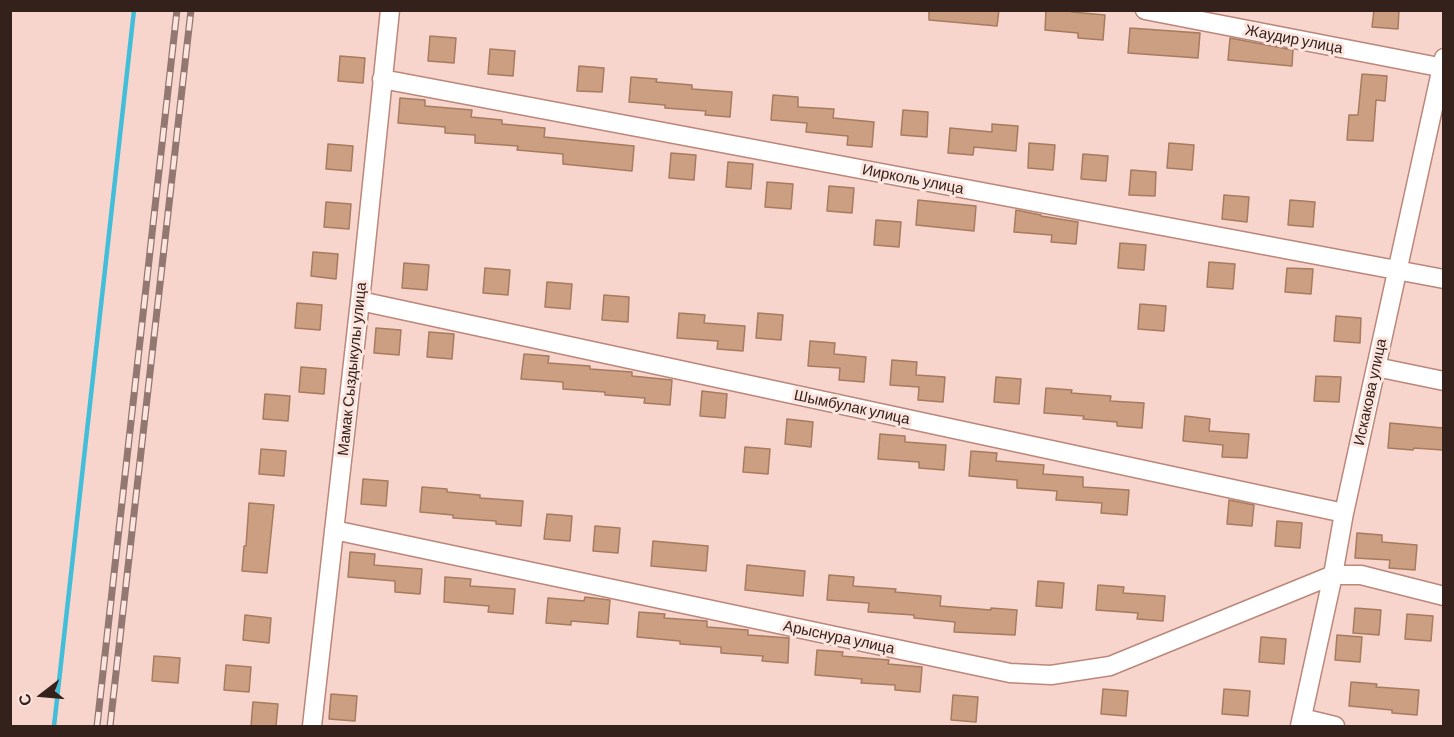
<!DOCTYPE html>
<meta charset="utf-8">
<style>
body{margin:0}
#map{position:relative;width:1454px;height:737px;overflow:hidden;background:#f7d5cc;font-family:Barlow,sans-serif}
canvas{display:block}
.frame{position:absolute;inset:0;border:12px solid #35211b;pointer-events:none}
.north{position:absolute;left:12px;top:665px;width:60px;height:60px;-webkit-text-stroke:4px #fce5df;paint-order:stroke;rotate:254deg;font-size:16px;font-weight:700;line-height:24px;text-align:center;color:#35211b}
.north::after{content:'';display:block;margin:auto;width:21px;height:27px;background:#35211b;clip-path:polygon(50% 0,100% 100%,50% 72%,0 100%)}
</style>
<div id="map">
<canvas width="1454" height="737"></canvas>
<div class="frame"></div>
<div class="north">С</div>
</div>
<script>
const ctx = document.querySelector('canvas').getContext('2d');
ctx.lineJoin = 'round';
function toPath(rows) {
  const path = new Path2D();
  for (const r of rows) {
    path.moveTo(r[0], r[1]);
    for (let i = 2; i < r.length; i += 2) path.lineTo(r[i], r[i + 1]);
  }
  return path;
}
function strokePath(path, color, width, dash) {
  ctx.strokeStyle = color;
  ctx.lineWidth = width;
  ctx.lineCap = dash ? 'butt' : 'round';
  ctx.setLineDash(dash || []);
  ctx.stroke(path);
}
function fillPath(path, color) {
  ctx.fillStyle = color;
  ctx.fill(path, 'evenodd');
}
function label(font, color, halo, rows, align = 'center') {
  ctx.font = font + ' Barlow,sans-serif';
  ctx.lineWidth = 6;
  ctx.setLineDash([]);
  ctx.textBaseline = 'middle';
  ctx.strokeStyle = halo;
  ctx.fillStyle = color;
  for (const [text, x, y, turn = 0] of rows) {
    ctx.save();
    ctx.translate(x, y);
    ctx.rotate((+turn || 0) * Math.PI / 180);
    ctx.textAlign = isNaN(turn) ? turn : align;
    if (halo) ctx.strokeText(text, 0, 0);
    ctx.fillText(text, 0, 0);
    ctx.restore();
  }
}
const stream = toPath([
 [54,726,134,10]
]);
const building = toPath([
 [929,10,999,10,997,26,929,20,929,10],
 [1046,10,1072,10,1072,12,1105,15,1103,40,1078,38,1078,33,1045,30,1046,10],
 [1374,10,1399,10,1398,29,1372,27,1374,10],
 [1130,28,1200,33,1198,58,1128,53,1130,28],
 [430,36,456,38,454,63,428,61,430,36],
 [1230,38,1293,50,1292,66,1228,60,1230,38],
 [490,49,515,51,513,76,488,74,490,49],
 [340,56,365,58,363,83,338,81,340,56],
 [579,66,604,68,602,92,577,91,579,66],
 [1362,74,1387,76,1385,101,1376,100,1373,141,1347,140,1349,115,1358,115,1362,74],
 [631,77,657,79,656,82,692,85,692,89,732,92,730,117,705,115,706,111,665,108,665,105,629,102,631,77],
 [773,95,798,97,798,107,834,109,833,118,874,122,872,147,847,145,848,136,806,132,807,123,771,120,773,95],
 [400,98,425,100,425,106,472,110,471,117,502,120,502,124,545,128,544,137,634,146,632,171,563,164,563,154,517,150,518,146,475,143,475,135,445,133,445,127,398,123,400,98],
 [903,110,928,112,927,137,901,135,903,110],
 [992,124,1018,126,1016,151,974,147,973,155,948,153,950,128,992,132,992,124],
 [1029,143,1055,145,1053,170,1028,168,1029,143],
 [1169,143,1194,145,1192,170,1167,168,1169,143],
 [328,144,353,146,351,171,326,169,328,144],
 [671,153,696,155,694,180,669,178,671,153],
 [1083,154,1108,156,1106,181,1081,179,1083,154],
 [728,162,753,164,751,189,726,187,728,162],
 [1131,170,1156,172,1155,196,1129,195,1131,170],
 [767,182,793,184,791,209,765,207,767,182],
 [829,186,854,188,852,213,827,211,829,186],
 [1224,195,1249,197,1247,222,1222,219,1224,195],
 [918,200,976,206,974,231,916,225,918,200],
 [1290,200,1315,202,1313,227,1288,225,1290,200],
 [326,202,351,204,349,229,324,227,326,202],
 [1016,210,1041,215,1041,216,1078,222,1076,244,1051,242,1052,235,1014,232,1016,210],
 [876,220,901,222,899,247,874,245,876,220],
 [1120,243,1146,245,1144,270,1118,268,1120,243],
 [313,252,338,254,336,279,311,276,313,252],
 [1209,262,1235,264,1233,289,1207,287,1209,262],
 [404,263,429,265,427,290,402,288,404,263],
 [485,268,510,270,508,295,483,293,485,268],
 [1287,268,1313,269,1311,294,1285,292,1287,268],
 [547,282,572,284,570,309,545,307,547,282],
 [604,295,629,297,628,322,602,320,604,295],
 [297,303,322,305,320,330,295,328,297,303],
 [1140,304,1166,306,1164,331,1138,329,1140,304],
 [679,313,705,315,704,323,745,326,743,351,717,349,718,341,677,338,679,313],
 [758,313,783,315,781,340,756,338,758,313],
 [1336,316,1361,318,1360,343,1334,341,1336,316],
 [376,328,401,330,399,355,374,353,376,328],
 [429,332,454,334,452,359,427,357,429,332],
 [810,341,835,343,834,354,866,357,864,382,839,380,840,368,808,366,810,341],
 [524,354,549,356,548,363,590,366,590,369,632,372,632,376,672,380,670,405,644,403,645,398,605,395,605,392,563,389,563,382,521,379,524,354],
 [892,360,917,362,916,375,945,377,943,402,918,400,919,387,890,385,892,360],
 [301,367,326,369,324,394,299,392,301,367],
 [1316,376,1341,377,1339,402,1314,401,1316,376],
 [996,377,1021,379,1019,404,994,402,996,377],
 [1046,388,1072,390,1071,393,1111,396,1110,401,1144,403,1142,428,1117,426,1117,422,1083,419,1084,416,1044,413,1046,388],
 [702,391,727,394,725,418,700,416,702,391],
 [265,394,290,396,288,421,263,419,265,394],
 [1185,416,1210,419,1209,431,1249,434,1247,458,1222,457,1223,445,1183,441,1185,416],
 [787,419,813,422,811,447,785,444,787,419],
 [1390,423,1443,428,1443,450,1414,448,1413,450,1388,448,1390,423],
 [880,434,905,436,905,442,946,445,944,470,919,468,919,462,878,459,880,434],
 [745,447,770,449,768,474,743,472,745,447],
 [261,449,286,451,284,476,259,474,261,449],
 [971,451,997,453,996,461,1044,465,1043,474,1083,477,1083,487,1129,490,1127,515,1101,513,1102,503,1056,500,1057,491,1017,488,1017,480,969,476,971,451],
 [363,479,388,481,386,506,361,504,363,479],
 [422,487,447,489,447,492,480,495,480,498,523,501,521,526,496,524,496,521,453,518,453,515,420,512,422,487],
 [1229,500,1254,505,1252,526,1227,524,1229,500],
 [249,503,274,505,267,573,242,571,244,546,246,546,249,503],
 [547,514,572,516,570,541,544,539,547,514],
 [1277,521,1302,523,1300,548,1275,546,1277,521],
 [595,526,620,528,618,553,593,551,595,526],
 [1357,533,1382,535,1382,542,1417,545,1415,570,1389,568,1390,560,1355,558,1357,533],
 [653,541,708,546,706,571,651,566,653,541],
 [350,552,375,554,374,565,422,569,420,594,395,592,395,581,348,577,350,552],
 [747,565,805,571,803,596,745,590,747,565],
 [829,575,854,577,853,586,896,589,895,592,941,596,940,606,991,610,991,608,1017,610,1015,635,954,632,955,622,914,618,914,615,868,612,869,603,827,600,829,575],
 [445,577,471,579,470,586,515,589,513,614,488,612,489,606,444,602,445,577],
 [1038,581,1064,583,1062,608,1036,606,1038,581],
 [1098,585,1124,587,1123,593,1165,596,1163,621,1137,619,1138,613,1096,610,1098,585],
 [585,597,610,600,608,624,571,621,571,625,546,623,548,598,584,601,585,597],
 [1355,608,1381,610,1379,635,1353,633,1355,608],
 [639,612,665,614,664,618,707,621,707,627,748,630,748,635,789,638,788,663,762,661,763,656,721,653,721,647,680,644,680,641,637,637,639,612],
 [1407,614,1433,616,1431,641,1405,639,1407,614],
 [245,615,271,618,269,643,243,640,245,615],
 [1337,635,1362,637,1360,662,1335,660,1337,635],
 [1261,637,1286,639,1284,664,1259,662,1261,637],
 [817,650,843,652,842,656,889,660,888,664,922,667,920,692,895,690,895,685,861,683,862,679,815,675,817,650],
 [154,656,180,658,178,683,152,681,154,656],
 [226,665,251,667,249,692,224,690,226,665],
 [1351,682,1377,684,1376,687,1419,690,1417,715,1392,713,1392,710,1349,706,1351,682],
 [1103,689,1128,691,1126,716,1101,714,1103,689],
 [1224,689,1250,691,1248,716,1222,714,1224,689],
 [331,694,357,696,355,721,329,719,331,694],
 [953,695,978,697,976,722,951,720,953,695],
 [253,702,278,704,276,726,251,726,253,702]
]);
const street = toPath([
 [1145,10,1444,68],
 [382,79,1444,279],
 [360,301,1344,513],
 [1376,367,1444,381],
 [334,530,1010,673,1051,675,1110,666,1333,575,1361,575,1444,596],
 [1302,718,1335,726],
 [312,726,360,301,390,10],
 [1300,726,1333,575,1344,513,1444,58]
]);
const rail = toPath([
 [97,726,177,10],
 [110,726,191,10]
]);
const streetNames = [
 ["Жаудир улица",1294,39,11],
 ["Иирколь улица",913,179,11],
 ["Мамак Сыздыкулы улица",352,369,-84],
 ["Искакова улица",1370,392,-78],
 ["Шымбулак улица",852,407,12],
 ["Арыснура улица",839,637,12]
];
strokePath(stream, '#43bed9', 4.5);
fillPath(building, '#cc9f82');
strokePath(building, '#a67b5f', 1.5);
strokePath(street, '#bb877a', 21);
strokePath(street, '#fff', 18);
strokePath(rail, '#937871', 7);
strokePath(rail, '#fce5df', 4.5, [14]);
label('15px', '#35211b', '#fce5df', streetNames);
</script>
